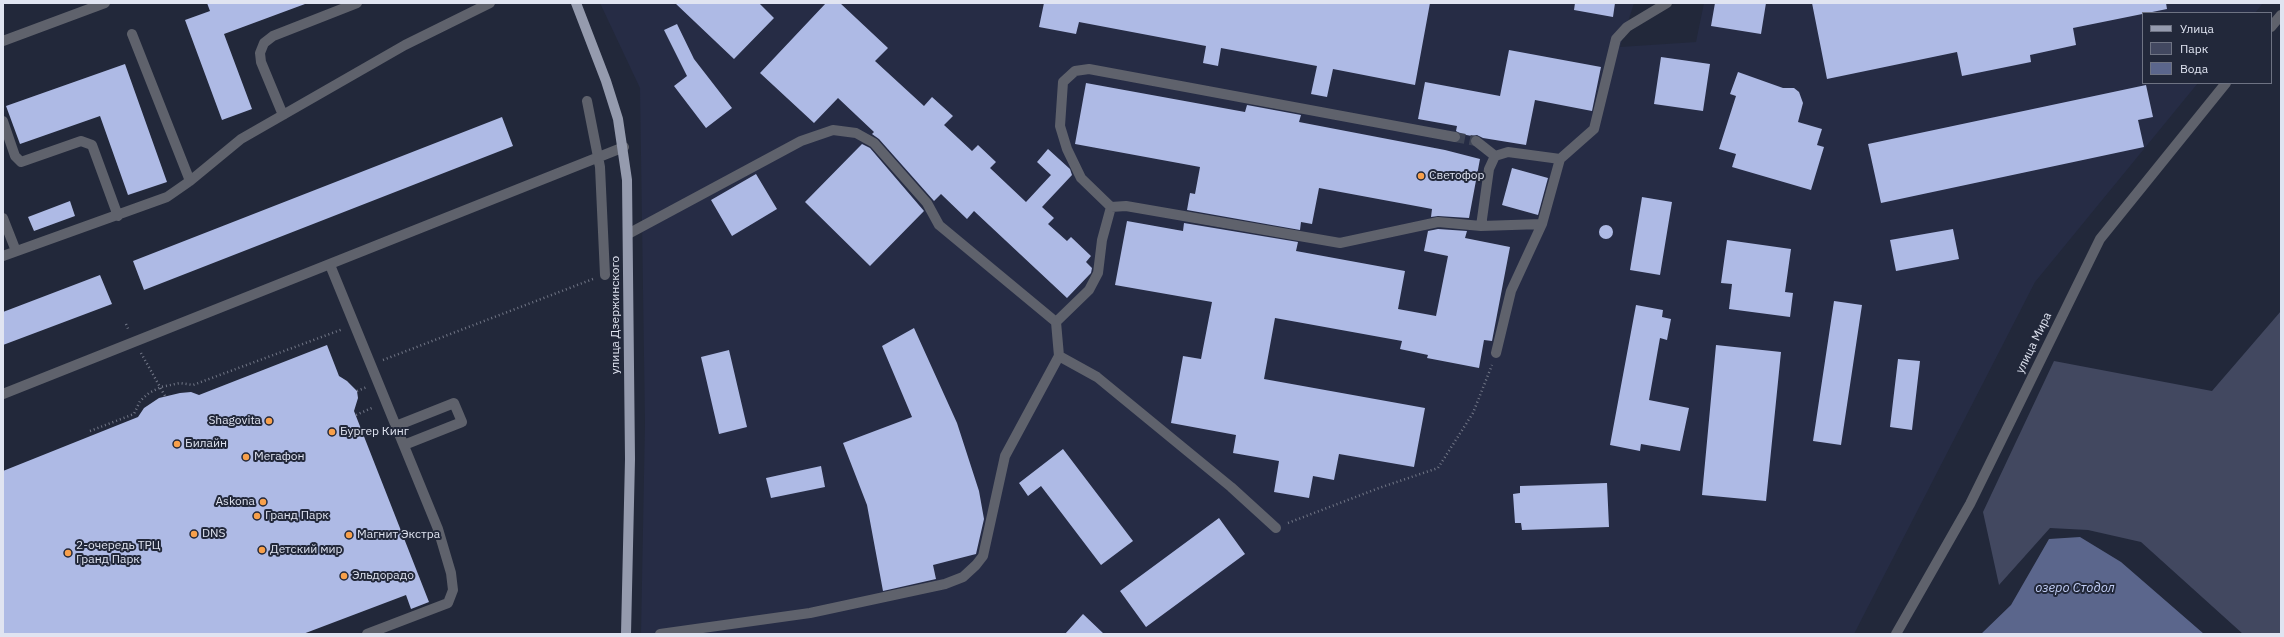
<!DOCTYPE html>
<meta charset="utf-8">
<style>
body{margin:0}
#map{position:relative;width:2284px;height:637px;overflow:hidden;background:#22283a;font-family:"IBM Plex Sans",sans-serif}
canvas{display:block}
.frame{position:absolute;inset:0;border:4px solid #e0e4f1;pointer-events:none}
.legend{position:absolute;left:2142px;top:12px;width:130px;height:72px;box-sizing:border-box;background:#22283a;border:1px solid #6e7383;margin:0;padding:5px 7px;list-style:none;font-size:12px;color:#e0e4f1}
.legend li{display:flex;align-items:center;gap:8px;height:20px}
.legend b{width:20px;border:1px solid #6e7383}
</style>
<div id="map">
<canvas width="2284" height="637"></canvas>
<div class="frame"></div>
<ul class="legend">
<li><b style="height:5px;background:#959bae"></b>Улица</li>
<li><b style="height:11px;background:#424860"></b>Парк</li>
<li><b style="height:11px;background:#5b668c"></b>Вода</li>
</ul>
</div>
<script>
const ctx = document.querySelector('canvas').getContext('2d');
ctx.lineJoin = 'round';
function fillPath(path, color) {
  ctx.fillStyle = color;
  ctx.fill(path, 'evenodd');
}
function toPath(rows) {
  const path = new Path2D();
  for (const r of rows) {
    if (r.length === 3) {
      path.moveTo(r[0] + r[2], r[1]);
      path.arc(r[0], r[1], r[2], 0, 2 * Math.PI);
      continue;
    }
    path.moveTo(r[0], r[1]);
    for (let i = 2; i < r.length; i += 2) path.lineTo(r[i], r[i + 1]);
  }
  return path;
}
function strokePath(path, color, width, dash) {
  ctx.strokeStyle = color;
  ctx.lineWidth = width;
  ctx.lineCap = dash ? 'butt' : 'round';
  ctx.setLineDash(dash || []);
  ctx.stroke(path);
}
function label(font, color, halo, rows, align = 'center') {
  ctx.font = font + ' "IBM Plex Sans",sans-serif';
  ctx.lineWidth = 4;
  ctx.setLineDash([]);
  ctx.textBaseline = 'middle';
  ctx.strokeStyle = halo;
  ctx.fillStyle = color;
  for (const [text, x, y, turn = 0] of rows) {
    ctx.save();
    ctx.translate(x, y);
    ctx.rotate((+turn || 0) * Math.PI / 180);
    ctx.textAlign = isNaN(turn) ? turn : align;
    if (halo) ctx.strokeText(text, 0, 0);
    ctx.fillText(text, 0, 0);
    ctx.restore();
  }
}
const built = toPath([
 [600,3,1634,3,1620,47,1696,42,1704,3,2263,3,2255,13,2143,13,2143,83,2198,83,2035,282,1854,634,641,634,645,423,640,88]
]);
const green = toPath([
 [2281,311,2281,634,2243,634,2141,542,2088,530,2050,528,1999,585,1983,512,2054,361,2212,391]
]);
const water = toPath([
 [2080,537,2121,562,2204,634,1981,634,2011,605,2049,539]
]);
const building = toPath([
 [207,3,305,4,224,34,252,109,222,120,185,20,210,11],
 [675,3,759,3,774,18,734,59],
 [826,3,840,3,888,48,875,61,924,106,932,97,953,116,944,125,972,151,978,145,996,162,990,168,1026,202,1051,175,1037,162,1048,149,1070,169,1072,175,1042,207,1054,218,1048,224,1067,241,1071,237,1091,256,1086,262,1092,268,1091,273,1067,298,974,211,967,219,941,194,934,201,879,139,872,134,874,132,838,98,814,123,760,73],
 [1044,3,1430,3,1415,85,1333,69,1327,97,1311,94,1317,66,1221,48,1218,66,1203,63,1206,46,1079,22,1076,34,1039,27],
 [1575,3,1615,3,1613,17,1574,10],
 [1715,3,1766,3,1761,34,1711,26],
 [1812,3,2166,3,2167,9,2073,28,2076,45,2030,55,2031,62,1962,76,1957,52,1827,79],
 [677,24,694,59,732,108,706,128,674,86,687,76,664,30],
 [1509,50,1601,67,1592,111,1535,100,1526,145,1483,138,1477,135,1472,136,1461,134,1456,131,1457,126,1418,119,1425,82,1500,96],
 [1661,57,1710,64,1703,111,1654,104],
 [125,64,167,182,128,195,100,116,20,144,6,106],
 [1738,72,1783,88,1794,88,1799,92,1803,103,1798,122,1822,129,1817,145,1824,147,1811,190,1732,167,1736,154,1719,149,1736,96,1730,94],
 [1086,83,1245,112,1247,105,1301,115,1299,122,1445,150,1480,159,1469,218,1438,216,1431,217,1432,209,1319,188,1312,224,1301,222,1300,230,1187,210,1190,193,1195,194,1200,167,1075,144],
 [2146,85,2153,117,2138,120,2144,147,1881,203,1868,144],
 [502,117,513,146,144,290,133,261],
 [862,144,870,148,924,211,870,266,805,202],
 [1512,168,1548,178,1538,215,1502,205],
 [756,174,777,209,732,236,711,200],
 [1642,197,1672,202,1660,275,1630,270],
 [70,201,75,216,34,231,28,217],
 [1127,221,1183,231,1184,223,1298,242,1296,251,1405,271,1398,309,1436,316,1448,256,1424,251,1428,231,1438,229,1467,231,1465,238,1510,247,1492,341,1484,340,1479,368,1427,358,1428,355,1400,349,1402,341,1275,318,1264,379,1425,408,1414,467,1339,454,1334,480,1313,476,1309,498,1274,492,1279,461,1233,453,1236,435,1171,423,1183,356,1201,359,1212,302,1115,285],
 [1606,232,7],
 [1953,229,1959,259,1896,271,1890,240],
 [1727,240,1791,249,1785,292,1793,293,1790,317,1729,309,1732,284,1721,283],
 [100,275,112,304,3,345,3,312],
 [1834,301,1862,305,1841,445,1813,441],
 [1636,305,1663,310,1662,317,1671,319,1667,340,1660,338,1649,400,1689,408,1680,451,1641,444,1640,451,1610,445],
 [914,328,957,423,979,491,984,519,976,554,933,565,936,579,883,591,867,505,843,443,912,417,882,346],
 [327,345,339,376,347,381,357,391,358,398,354,411,429,602,411,609,406,595,303,634,3,634,3,471,138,417,144,408,159,398,180,393,191,392,199,395],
 [1716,345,1781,352,1766,501,1702,495],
 [729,350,747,427,719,434,701,357],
 [1898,359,1920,361,1912,430,1890,427],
 [1063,449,1133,541,1101,565,1041,486,1028,496,1019,483],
 [821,466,825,487,771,498,766,478],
 [1607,483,1609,527,1522,530,1521,523,1515,523,1513,494,1520,493,1520,486],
 [1219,518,1245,554,1146,627,1120,591],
 [1083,614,1104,634,1065,634]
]);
const minorTunnel = toPath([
 [1455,137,1476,141]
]);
const path = toPath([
 [126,324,129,331],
 [141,353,165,396],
 [383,360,593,279],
 [357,391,367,387],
 [356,415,374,407],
 [90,431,134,414,140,401,149,393,161,387,180,383,193,385,343,329],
 [1288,523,1379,488,1438,468,1473,413,1492,365]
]);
const minor = toPath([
 [2271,27,2281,15],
 [132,34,190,181],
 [3,41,105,3],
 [587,101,600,167,605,275],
 [283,115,261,62,260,53,264,43,273,36,357,3],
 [3,121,15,156,21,162,81,141,92,145,118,216],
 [1476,141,1495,156],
 [1111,207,1081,178,1067,149,1060,126,1063,82,1075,71,1089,69,1455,137],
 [3,218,16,251],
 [1481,226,1489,169,1495,156,1508,152,1560,159],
 [628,234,801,141,833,130,856,133,874,143,927,203,939,225,1056,322],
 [3,256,167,197,190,181,241,139,405,45,490,3],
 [330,265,438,529,451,573,453,590,448,603,367,634],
 [1496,353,1511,291,1542,224,1560,159,1594,129,1616,39,1627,27,1667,3],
 [1059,356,1097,377,1231,487,1276,528],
 [3,394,624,147],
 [396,426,454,403,462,422,404,445],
 [660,634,810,613,945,584,963,577,976,565,983,556,1005,456,1059,356,1056,322,1089,290,1098,273,1102,240,1111,207,1126,206,1340,243,1438,222,1481,226,1542,224],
 [1896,634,1970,504,2100,239,2226,83]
]);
const major = toPath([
 [576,3,606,81,618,119,627,180,630,459,626,634]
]);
const markers = [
 [1421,176,4,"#f8a04b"],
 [269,421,4,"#f8a04b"],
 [332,432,4,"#f8a04b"],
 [177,444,4,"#f8a04b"],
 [246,457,4,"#f8a04b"],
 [263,502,4,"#f8a04b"],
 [257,516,4,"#f8a04b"],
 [194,534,4,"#f8a04b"],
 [349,535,4,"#f8a04b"],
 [262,550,4,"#f8a04b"],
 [68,553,4,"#f8a04b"],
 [344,576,4,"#f8a04b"]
];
const poiNames = [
 ["Светофор",1429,176],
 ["Shagovita",261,421,"right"],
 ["Бургер Кинг",340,432],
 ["Билайн",185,444],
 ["Мегафон",254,457],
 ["Askona",255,502,"right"],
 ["Гранд Парк",265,516],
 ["DNS",202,534],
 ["Магнит Экстра",357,535],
 ["2-очередь ТРЦ",76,546],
 ["Гранд Парк",76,560],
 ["Детский мир",270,550],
 ["Эльдорадо",352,576]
];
const streetNames = [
 ["улица Дзержинского",616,315,-90],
 ["улица Мира",2034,343,-64]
];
const waterNames = [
 ["озеро Стодол",2075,588]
];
fillPath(built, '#262c45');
fillPath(green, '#424860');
fillPath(water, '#5b668c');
fillPath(building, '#aebae5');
strokePath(minorTunnel, '#3e4455', 10, [10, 5]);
strokePath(path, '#727787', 2.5, [1, 3]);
strokePath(minor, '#5f626c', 10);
strokePath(major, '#959bae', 10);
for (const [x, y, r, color] of markers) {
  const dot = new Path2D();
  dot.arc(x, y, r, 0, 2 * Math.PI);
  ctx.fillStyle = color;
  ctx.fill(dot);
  strokePath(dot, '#22283a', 1.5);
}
label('12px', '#e0e4f1', '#22283a', poiNames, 'left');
label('12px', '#e0e4f1', '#22283a', streetNames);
label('italic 13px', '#c1cdf4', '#22283a', waterNames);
</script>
